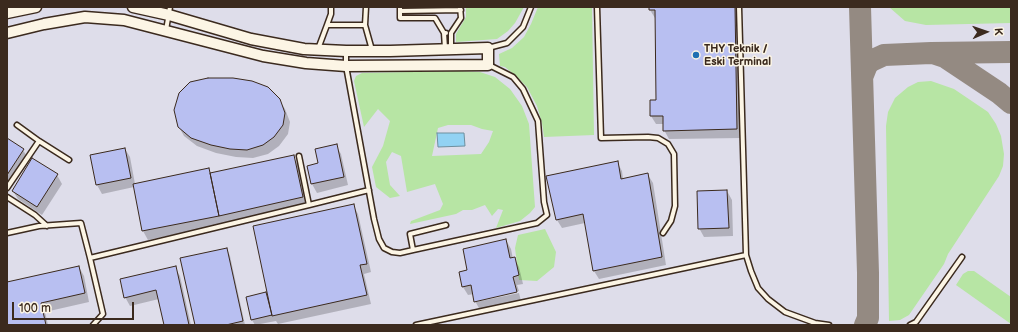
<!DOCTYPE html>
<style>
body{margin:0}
#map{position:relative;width:1018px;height:332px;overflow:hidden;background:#eeeae7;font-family:"Balsamiq Sans",sans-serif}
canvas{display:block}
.frame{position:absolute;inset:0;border:8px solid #3b2a1e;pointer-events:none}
.north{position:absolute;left:966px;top:12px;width:40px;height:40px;-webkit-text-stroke:3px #fcf5e5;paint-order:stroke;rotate:88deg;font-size:11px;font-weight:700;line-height:16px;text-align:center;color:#3b2a1e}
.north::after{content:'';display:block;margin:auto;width:14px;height:18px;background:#3b2a1e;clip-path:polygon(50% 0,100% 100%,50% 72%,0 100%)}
.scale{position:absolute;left:12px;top:302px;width:122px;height:18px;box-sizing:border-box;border:2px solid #3b2a1e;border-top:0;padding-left:5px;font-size:12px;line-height:14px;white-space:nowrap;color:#3b2a1e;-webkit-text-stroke:3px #fcf5e5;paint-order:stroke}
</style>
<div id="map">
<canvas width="1018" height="332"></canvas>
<div class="frame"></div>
<div class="north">K</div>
<div class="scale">100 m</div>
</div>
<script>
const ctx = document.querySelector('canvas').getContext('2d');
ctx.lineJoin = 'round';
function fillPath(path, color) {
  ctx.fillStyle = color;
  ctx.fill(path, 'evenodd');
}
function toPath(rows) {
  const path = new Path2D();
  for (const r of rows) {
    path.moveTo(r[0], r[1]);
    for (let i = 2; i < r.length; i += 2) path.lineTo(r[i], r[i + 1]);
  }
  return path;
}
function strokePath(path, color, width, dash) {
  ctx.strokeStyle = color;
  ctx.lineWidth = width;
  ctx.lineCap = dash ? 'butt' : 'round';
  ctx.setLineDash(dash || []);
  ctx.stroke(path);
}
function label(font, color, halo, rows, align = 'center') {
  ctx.font = font + ' "Balsamiq Sans",sans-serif';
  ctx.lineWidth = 3;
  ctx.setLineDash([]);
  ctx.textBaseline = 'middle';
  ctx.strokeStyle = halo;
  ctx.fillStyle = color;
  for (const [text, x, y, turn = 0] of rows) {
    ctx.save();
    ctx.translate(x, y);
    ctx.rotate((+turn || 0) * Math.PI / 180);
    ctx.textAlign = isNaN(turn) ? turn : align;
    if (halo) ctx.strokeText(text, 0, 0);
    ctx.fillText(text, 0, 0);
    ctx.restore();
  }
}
const built = toPath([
 [7,7,1011,7,1011,325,7,325]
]);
const green = toPath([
 [466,7,524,7,515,23,508,31,497,39,456,42,456,34,466,17],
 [538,7,592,7,594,135,544,137,542,123,537,106,527,87,517,77,505,67,500,66,499,54,512,48,524,37,531,24],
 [889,7,1011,7,1011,23,926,25,905,21],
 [458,71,480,72,495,77,510,89,522,106,529,124,535,207,530,213,520,221,496,228,503,210,498,209,492,216,485,205,472,210,463,210,456,214,410,224,411,221,440,210,443,204,435,184,407,192,401,156,392,152,386,162,390,185,400,196,390,198,376,187,372,167,383,146,390,121,378,109,364,127,354,81,356,76,362,73],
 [448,125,471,125,482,129,493,131,489,142,481,154,432,156,438,128],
 [931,81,954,89,988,112,996,124,1001,136,1004,154,1003,166,999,176,948,254,944,264,909,315,900,320,889,321,886,126,888,112,895,98,908,87,918,82],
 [545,229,556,252,554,267,537,281,519,280,515,248,518,235],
 [968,271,974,271,1011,297,1011,324,956,285,963,274]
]);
const water = toPath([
 [437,133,464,133,465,146,438,147,437,133]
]);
const shadow = toPath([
 [413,7,432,7,432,8,414,8],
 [650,7,740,7,742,138,669,139,664,130,664,124,656,124,651,116,657,101,656,18,655,18,650,10],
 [279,100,285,109,290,122,288,134,279,146,268,154,253,158,236,157,216,153,197,146,184,136,179,127],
 [7,140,23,150,28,158,7,189],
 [336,146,341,154,348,185,317,193,312,184,308,167,320,164],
 [125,149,130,157,135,184,208,169,211,174,293,156,298,165,307,206,148,240,143,231,134,187,102,194,97,185,91,155],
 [617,162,622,171,623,179,648,175,653,183,666,265,599,279,594,271,585,223,562,228,557,220],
 [57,175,62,184,42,215,18,199,13,191],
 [727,191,732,200,733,236,704,237,699,228],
 [353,205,358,214,371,272,364,274,371,304,278,324,276,321,255,325,252,320,266,293,269,298],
 [506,240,511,249,513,259,514,258,519,267,523,284,517,285,519,291,476,300,476,302,519,293,521,301,480,310,475,301,474,294,468,295,463,287,469,270],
 [227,249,230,256,245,325,196,325],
 [79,267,84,276,89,302,45,312,48,325,7,325,7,283],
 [175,268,180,276,191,325,165,325,159,299,130,306,125,297]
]);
const taxiway = toPath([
 [860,7,868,273,868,318,865,325],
 [936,54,945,57,999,93,1011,103],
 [863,75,867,65,871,61,884,55,931,53,1011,52]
]);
const building = toPath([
 [649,7,735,7,737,129,663,131,663,116,650,116,650,100,656,100,655,10,649,10,649,7],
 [208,78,233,78,252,81,268,87,280,99,285,113,283,125,274,137,263,145,247,150,230,149,211,145,191,138,178,127,174,110,179,93,190,82,208,78],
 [7,138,24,149,7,175,7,138],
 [337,144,344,177,311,184,307,166,318,163,315,149,337,144],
 [125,148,131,178,96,185,90,155,125,148],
 [294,155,303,197,219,216,210,173,294,155],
 [32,158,58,174,37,207,12,191,32,158],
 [618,161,621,179,648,173,662,257,593,271,583,214,556,220,546,176,618,161],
 [209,168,219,216,142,231,133,184,209,168],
 [727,190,729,228,698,229,697,191,727,190],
 [354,204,367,264,360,265,367,295,272,316,253,226,354,204],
 [506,239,510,258,515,257,519,275,513,277,517,292,474,302,471,285,462,287,459,272,467,270,463,249,506,239],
 [227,248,243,321,226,325,195,325,180,258,227,248],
 [79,266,85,293,41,303,46,325,7,325,7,282,79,266],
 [176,266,189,325,164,325,156,290,124,298,120,279,176,266],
 [266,292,272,315,251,320,246,297,266,292]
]);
const service = toPath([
 [400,7,400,18,435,18,444,33],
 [597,7,601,138,648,137,658,138,668,144,674,154,675,206,671,221,663,233],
 [739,7,746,255],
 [400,11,461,10],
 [327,25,331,14,331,7],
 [365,25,366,7],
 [166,30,170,7],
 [445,48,444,33,446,33],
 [488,48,507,43,523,27,531,7],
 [318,49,327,25,365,25,372,50],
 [451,49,451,33,461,18,460,7],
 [346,51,346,66,374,219,379,239,384,248,392,252,400,253,413,250],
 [39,141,69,160],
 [7,188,39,141,17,125],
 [7,197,35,215,47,226],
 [309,205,369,190],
 [446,225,410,234,413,250,537,223,547,215,544,202,538,121,523,89,513,77,489,65],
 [7,233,39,226,81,223,90,258],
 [93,325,103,314,90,258,309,205,299,156],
 [416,325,746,255,751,271,758,288,768,299,785,312,815,323,829,325],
 [910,325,916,322,962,257]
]);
const tertiary = toPath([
 [7,13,36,7],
 [7,33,44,24,85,17,124,20,263,56,306,63,346,66,488,65,488,48,390,51,346,51,304,49,251,39,169,15,133,7]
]);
const markers = [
 [696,55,4,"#1f6fb2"]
];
const poiNames = [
 ["THY Teknik /",704,49],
 ["Eski Terminal",704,62]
];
fillPath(built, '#deddea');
fillPath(green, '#b7e5a4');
fillPath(water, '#92d2f3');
strokePath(water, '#6f8f9e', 1);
fillPath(shadow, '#0003');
strokePath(taxiway, '#948a82', 22);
fillPath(building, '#b8bff1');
strokePath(building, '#3b2a1e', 1);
strokePath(service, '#3b2a1e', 7);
strokePath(tertiary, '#3b2a1e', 13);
strokePath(service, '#fcf5e5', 4);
strokePath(tertiary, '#fcf5e5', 10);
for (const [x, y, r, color] of markers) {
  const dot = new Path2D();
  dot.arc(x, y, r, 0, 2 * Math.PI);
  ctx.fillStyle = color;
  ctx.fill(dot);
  strokePath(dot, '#fcf5e5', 1.5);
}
label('bold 11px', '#3b2a1e', '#fcf5e5', poiNames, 'left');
</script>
